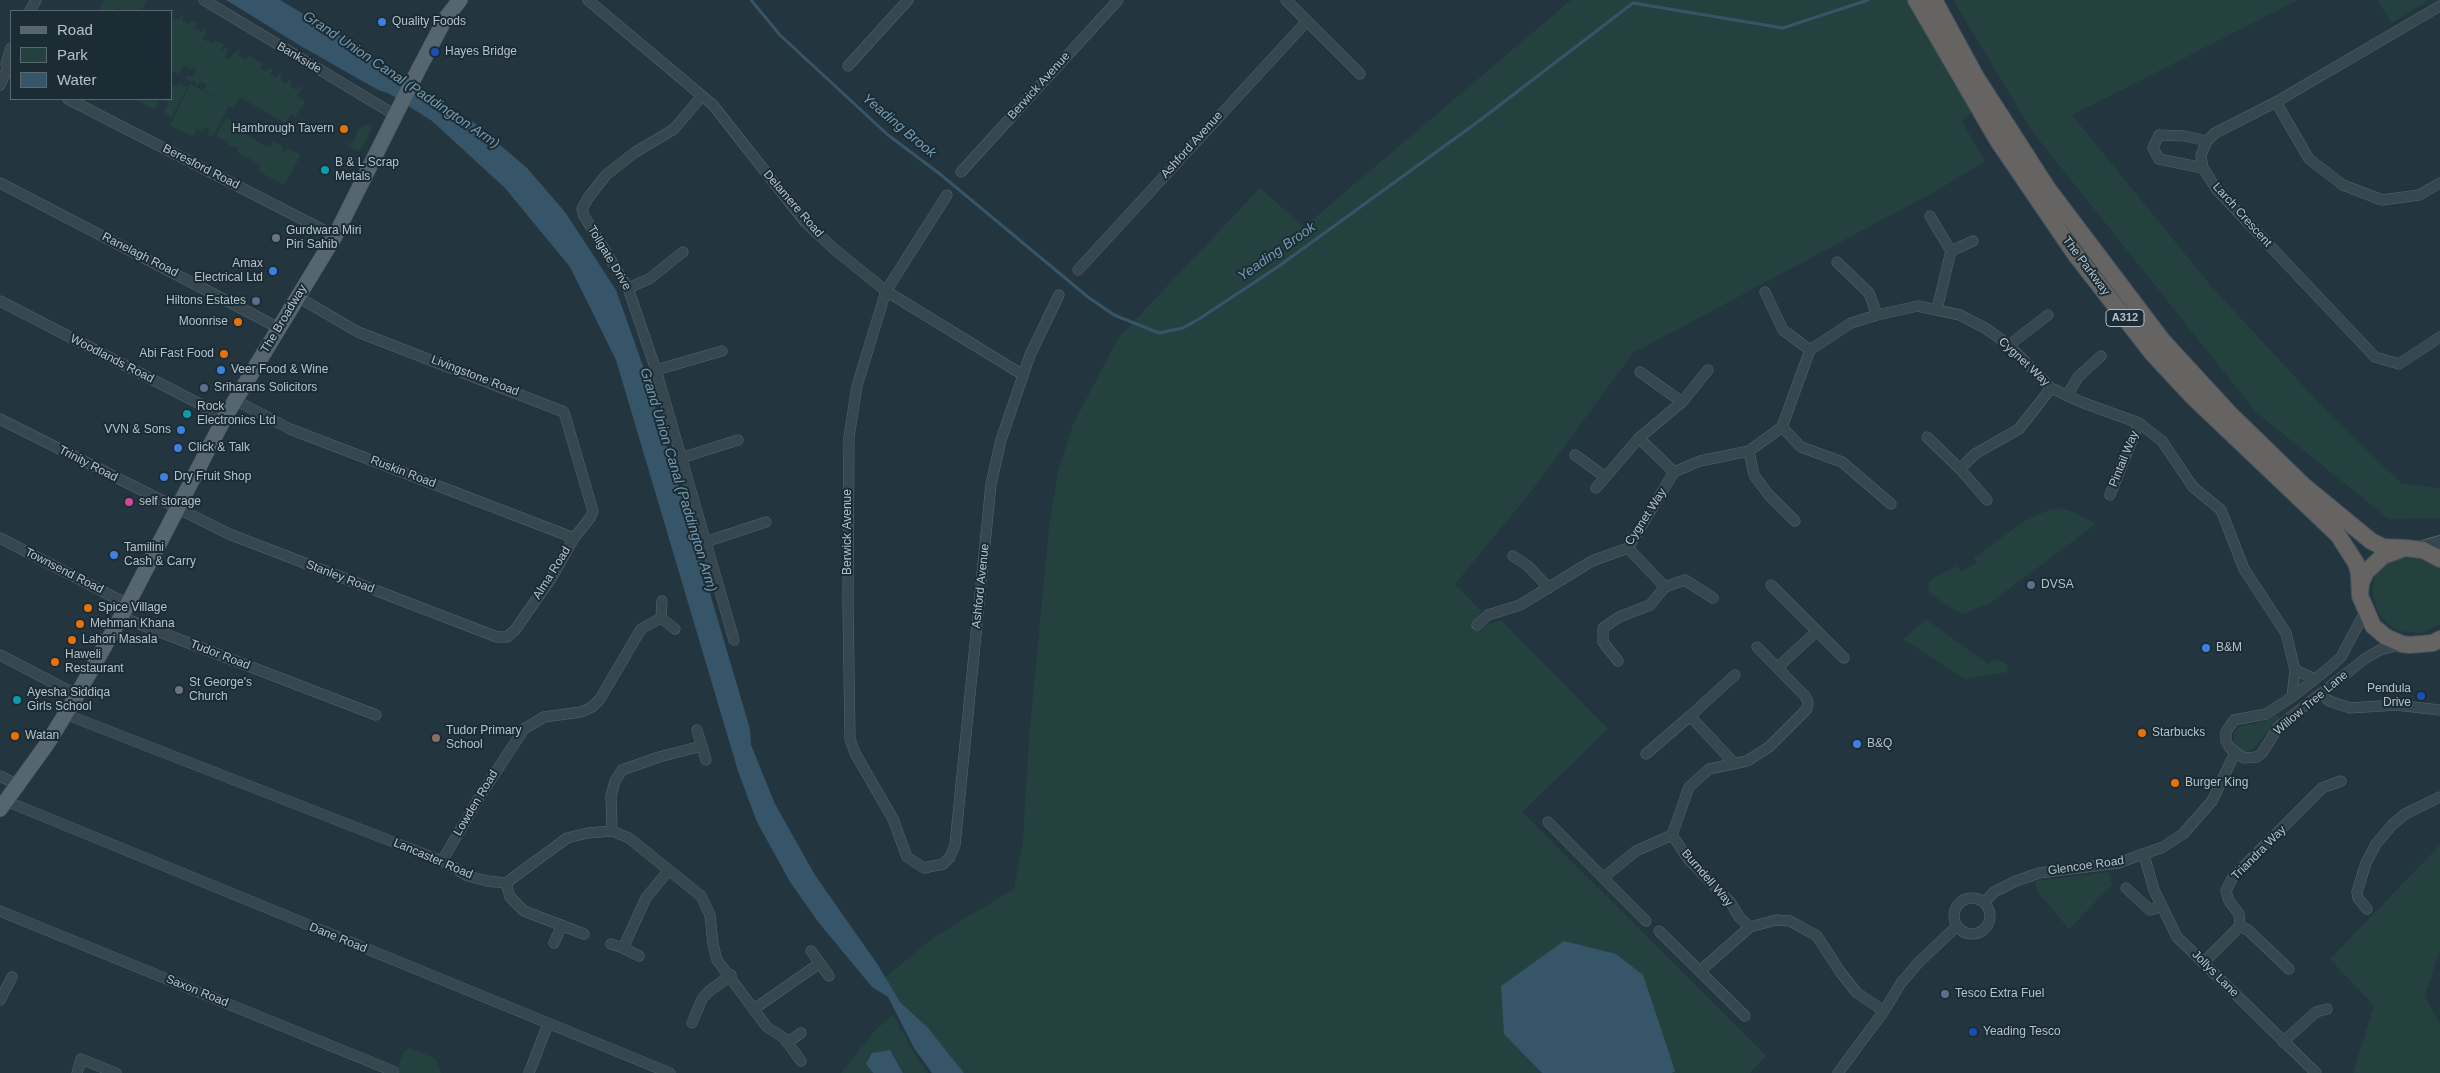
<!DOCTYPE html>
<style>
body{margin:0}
#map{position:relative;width:2440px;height:1073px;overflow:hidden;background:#233640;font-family:Arial,sans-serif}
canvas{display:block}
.legend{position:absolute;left:10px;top:10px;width:162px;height:90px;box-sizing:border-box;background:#1c2c35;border:1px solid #596871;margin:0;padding:6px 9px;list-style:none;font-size:15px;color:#b4c1cb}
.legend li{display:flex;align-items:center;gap:10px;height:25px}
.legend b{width:25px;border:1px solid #596871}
</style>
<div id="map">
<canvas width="2440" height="1073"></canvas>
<ul class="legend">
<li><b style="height:6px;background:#556670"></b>Road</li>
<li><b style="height:14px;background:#25413f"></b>Park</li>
<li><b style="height:14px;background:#365568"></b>Water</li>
</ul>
</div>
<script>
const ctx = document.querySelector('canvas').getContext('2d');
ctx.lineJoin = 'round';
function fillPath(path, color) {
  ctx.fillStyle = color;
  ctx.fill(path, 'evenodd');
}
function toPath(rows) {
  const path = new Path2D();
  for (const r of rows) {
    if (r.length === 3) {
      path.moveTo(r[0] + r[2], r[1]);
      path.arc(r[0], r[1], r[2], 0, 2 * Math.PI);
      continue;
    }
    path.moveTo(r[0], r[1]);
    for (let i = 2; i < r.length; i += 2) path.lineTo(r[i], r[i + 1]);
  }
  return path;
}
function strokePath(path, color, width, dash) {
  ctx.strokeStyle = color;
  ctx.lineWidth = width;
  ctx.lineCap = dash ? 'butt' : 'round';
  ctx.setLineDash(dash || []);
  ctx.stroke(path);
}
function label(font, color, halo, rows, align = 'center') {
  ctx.font = font + ' Arial,sans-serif';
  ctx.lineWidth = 4;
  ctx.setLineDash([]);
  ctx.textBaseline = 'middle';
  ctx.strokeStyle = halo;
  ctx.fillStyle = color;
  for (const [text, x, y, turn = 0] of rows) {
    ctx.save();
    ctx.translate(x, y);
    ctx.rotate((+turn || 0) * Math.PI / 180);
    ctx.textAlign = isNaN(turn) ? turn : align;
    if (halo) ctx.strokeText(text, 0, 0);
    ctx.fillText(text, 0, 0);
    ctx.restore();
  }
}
const green = toPath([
 [104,0,147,0,142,9,145,11,123,11,117,8,115,11,97,11],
 [1571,0,1910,0,1972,112,1962,122,1985,161,1936,191,1633,353,1529,494,1455,584,1481,611,1474,622,1481,630,1486,625,1501,620,1608,729,1522,812,1766,1056,1750,1073,1672,1073,1674,1070,1505,1034,1542,1073,964,1073,928,1028,900,1002,885,978,934,937,1014,889,1023,841,1029,738,1049,528,1058,471,1073,425,1118,338,1260,188,1304,227],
 [1953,0,2298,0,2072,115,2211,286,2329,414,2402,484,2440,488,2440,518,2389,519,2256,412,2032,131],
 [2377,0,2429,0,2392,23],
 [173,9,175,10,172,16,178,20,182,14,184,16,182,20,189,25,192,21,195,22,197,24,194,28,201,32,204,28,207,30,202,38,208,42,210,38,209,42,212,44,214,40,224,44,221,49,223,51,225,47,229,50,224,58,228,60,238,49,240,51,238,55,246,60,249,55,263,64,260,68,266,72,269,68,273,70,270,74,276,78,279,74,282,76,280,80,286,84,289,79,292,82,290,86,296,90,299,86,302,88,297,96,305,102,295,117,291,114,285,123,240,97,233,108,229,105,213,137,207,134,209,129,205,127,203,132,197,129,193,137,170,125,190,84,222,101,204,90,207,85,200,81,197,86,194,79,192,82,185,78,188,75,192,77,196,70,193,67,191,69,184,65,179,74,171,70,171,13],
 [179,83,187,87,171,118,163,114,168,103,160,99,155,110,135,99,171,99,171,84,177,87],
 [226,118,234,122,230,129,237,133,242,124,245,126,241,132,263,145,270,147,273,142,283,146,282,150,285,152,287,148,301,155,284,185,258,171,261,165,237,152,238,148,228,145,229,143,216,136],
 [368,125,372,128,361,149,358,151,348,146,348,143,353,143,359,128],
 [2059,508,2074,512,2096,524,1990,603,1964,614,1956,611,1930,593,1928,585,1932,579,1957,566,1962,572,1977,563,1974,558,2025,521,2044,512],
 [2410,551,2440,561,2440,624,2421,633,2399,631,2387,623,2378,612,2372,591,2375,577,2384,562],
 [1926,619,1989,665,1994,659,2008,665,2007,672,1965,679,1903,639],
 [2277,715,2279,718,2253,749,2244,752,2234,744,2234,733,2239,727,2265,721],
 [2440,845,2440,949,2425,996,2440,1025,2440,1073,2353,1073,2374,1006,2330,959],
 [2109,872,2112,885,2069,929,2037,891,2035,881],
 [891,1016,895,1017,901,1033,903,1031,911,1049,928,1073,903,1073,890,1050,866,1064,873,1073,841,1073,874,1032],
 [410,1048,436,1059,441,1073,395,1073,405,1050]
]);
const water = toPath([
 [226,0,280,0,361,48,393,82,424,99,442,100,464,121,472,121,527,168,565,212,616,290,643,366,750,729,751,745,775,804,815,875,878,965,894,992,900,1002,928,1028,964,1073,932,1073,914,1048,888,997,872,987,819,923,790,882,757,822,738,771,616,360,570,267,505,188,432,121,388,93,378,90,299,45],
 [1564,941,1616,954,1643,975,1675,1071,1672,1073,1542,1073,1504,1034,1501,986],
 [890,1050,903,1073,873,1073,866,1064,872,1053]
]);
const stream = toPath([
 [751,0,780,35,888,135,940,174,1088,297,1114,315,1159,333,1183,328,1199,319,1279,266,1479,121,1633,3,1783,28,1868,0]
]);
const minor = toPath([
 [204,0,395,115],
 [588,0,713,105,805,222,834,249,886,291,1023,375],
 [1286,0,1360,74],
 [2440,6,2276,102,2215,133,2207,141,2201,155,2203,168,2217,190,2375,357,2399,364,2440,337],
 [30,11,36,0],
 [11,48,6,64,11,70],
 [848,66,908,0],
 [0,85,8,67],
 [702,96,674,129,634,153,606,175,588,198,582,209,584,216,628,288,656,370,734,640],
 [68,99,335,236],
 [2276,102,2309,159,2343,185,2382,200,2419,195,2440,183],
 [2203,168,2159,159,2153,148,2159,135,2185,136,2207,141],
 [961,172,1118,0],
 [0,183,279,328],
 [947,195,886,291,857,386,849,437,848,602,850,739,855,753,893,819,907,857,924,868,943,864,950,857,955,845,991,484,1001,440,1030,355,1059,295],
 [1930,216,1951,251],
 [1837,262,1869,293,1877,315],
 [1078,270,1307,21],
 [628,288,649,279,683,252],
 [1765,292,1783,330,1810,350],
 [0,301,225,417],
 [1937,309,1951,251,1973,241],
 [2009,345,2048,315],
 [656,370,722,351],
 [1640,372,1682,402],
 [2067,396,2078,377,2101,356],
 [235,400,290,429,574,538],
 [0,419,229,534,497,637,507,637,515,630,552,577,574,538,590,518,593,511,564,412,358,332,298,297],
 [1782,427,1801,447,1842,462,1891,504],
 [1927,437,1960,469,1987,500],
 [1639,438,1674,472],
 [1749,451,1754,475,1768,494,1795,521],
 [1575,455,1604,476],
 [681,458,738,440],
 [1960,469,1975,454,2019,429,2051,388],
 [1596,488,1639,438,1682,402,1708,370],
 [2110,495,2139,423],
 [0,538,127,604],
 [705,542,766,522],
 [1628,548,1665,587],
 [1513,556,1528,566,1549,588],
 [1771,585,1844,658],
 [2365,612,2341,657,2329,668,2292,697,2266,714,2234,720,2226,732,2226,741,2230,748,2244,758,2257,757,2262,753,2279,726,2366,658,2380,650,2402,644],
 [121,617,376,715],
 [661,618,662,601],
 [1477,625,1488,615,1520,605,1592,561,1628,548,1674,472,1700,461,1749,451,1782,427,1810,350,1851,323,1877,315,1918,306,1960,315,1985,328,2009,345,2051,388,2081,402,2139,423,2162,441,2193,487,2221,510,2244,569,2286,633,2295,670,2292,697],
 [0,655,77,695],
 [1618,661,1603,642,1603,628,1619,617,1650,605,1665,587,1685,580,1713,598],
 [1778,667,1817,631],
 [2295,670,2315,679],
 [2321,693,2329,701,2350,708,2396,705,2440,710],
 [65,714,442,861,468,876,487,881,506,883,567,838,588,833,612,831,629,838,701,896,710,915,713,944,717,960,767,1027,784,1038,801,1061],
 [697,730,706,760],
 [1646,754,1690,716],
 [1733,762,1690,716,1735,675],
 [0,776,18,785],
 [6,801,670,1073],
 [1548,822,1646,921],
 [612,831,611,796,615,781,622,770,659,757,702,746],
 [2144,855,2154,890,2177,937,2316,1073],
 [442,861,480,796,524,729,544,717,581,712,592,707,600,699,641,629,661,618,675,629],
 [1604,877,1636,851,1672,835],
 [506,883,510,897,524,911,584,934],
 [2126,888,2150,910,2162,906],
 [1972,916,18],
 [1984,903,1994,892,2016,881,2039,873,2118,863,2163,847,2183,834,2212,801,2235,753],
 [2367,909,2358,898,2357,892,2366,863,2376,844,2392,825,2405,814,2440,797],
 [0,911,393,1071],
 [2240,926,2248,930,2289,969],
 [1750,927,1739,917,1731,903,1689,860,1672,835,1689,787,1709,769,1747,761,1769,747,1807,709,1808,702,1805,696,1757,647],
 [1659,931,1745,1016],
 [554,943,562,925],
 [611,944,623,948],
 [811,951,829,976],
 [639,956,623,948,646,898,668,871],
 [2204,962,2240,926,2239,914,2229,901,2226,891,2233,877,2322,788,2341,781],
 [1700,971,1750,927,1776,920,1790,921,1817,936,1841,973,1857,993,1884,1011],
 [0,1000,12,977],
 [754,1009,820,963],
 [692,1023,702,999,708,992,731,975],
 [788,1042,801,1033],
 [2283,1042,2316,1012,2327,1009],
 [77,1073,81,1059,116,1073],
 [529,1073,548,1024],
 [1838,1073,1884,1011,1901,983,1918,963,1957,926]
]);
const tertiary = toPath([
 [2416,549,2440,542]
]);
const primary = toPath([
 [0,809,47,744,77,695,121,617,225,417,335,236,411,84,445,19,460,0]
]);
const trunk = toPath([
 [1916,0,1998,141,2075,254,2152,353,2194,398,2338,535,2356,563,2359,574,2360,596],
 [1934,0,1976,77,2048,189,2162,340,2230,414,2303,485,2371,541,2383,547,2405,548],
 [2440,559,2423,550,2405,548,2383,556,2366,572,2361,583,2360,596,2373,626,2386,637,2402,644,2410,645,2433,643,2440,639]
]);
const markers = [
 [382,22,5,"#3f7fe0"],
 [435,52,5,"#1a4fb4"],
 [344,129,5,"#e8710a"],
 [325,170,5,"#0f9aa8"],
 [276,238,5,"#6b7280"],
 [273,271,5,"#3f7fe0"],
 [256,301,5,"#5c6f8a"],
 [238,322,5,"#e8710a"],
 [224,354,5,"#e8710a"],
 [221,370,5,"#3f7fe0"],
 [204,388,5,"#5c6f8a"],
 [187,414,5,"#0f9aa8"],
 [181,430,5,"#3f7fe0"],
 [178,448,5,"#3f7fe0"],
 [164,477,5,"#3f7fe0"],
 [129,502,5,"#d1479c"],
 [114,555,5,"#3f7fe0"],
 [2031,585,5,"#5c6f8a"],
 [88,608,5,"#e8710a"],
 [80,624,5,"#e8710a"],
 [72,640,5,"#e8710a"],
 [2206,648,5,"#3f7fe0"],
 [55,662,5,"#e8710a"],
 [179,690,5,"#6b7280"],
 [2421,696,5,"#1a4fb4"],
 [17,700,5,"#0f9aa8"],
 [2142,733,5,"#e8710a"],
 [15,736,5,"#e8710a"],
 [436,738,5,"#8d6e63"],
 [1857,744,5,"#3f7fe0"],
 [2175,783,5,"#e8710a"],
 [1945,994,5,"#5c6f8a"],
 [1973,1032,5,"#1a4fb4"]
];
const shields = [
 [2125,318,38]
];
const shieldNames = [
 ["A312",2125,318]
];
const poiNames = [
 ["Quality Foods",392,22],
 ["Hayes Bridge",445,52],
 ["Hambrough Tavern",334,129,"right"],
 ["B & L Scrap",335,163],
 ["Metals",335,177],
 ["Gurdwara Miri",286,231],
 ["Piri Sahib",286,245],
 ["Amax",263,264,"right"],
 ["Electrical Ltd",263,278,"right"],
 ["Hiltons Estates",246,301,"right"],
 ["Moonrise",228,322,"right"],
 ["Abi Fast Food",214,354,"right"],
 ["Veer Food & Wine",231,370],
 ["Sriharans Solicitors",214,388],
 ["Rock",197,407],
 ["Electronics Ltd",197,421],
 ["VVN & Sons",171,430,"right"],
 ["Click & Talk",188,448],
 ["Dry Fruit Shop",174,477],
 ["self storage",139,502],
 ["Tamilini",124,548],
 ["Cash & Carry",124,562],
 ["DVSA",2041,585],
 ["Spice Village",98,608],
 ["Mehman Khana",90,624],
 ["Lahori Masala",82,640],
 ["B&M",2216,648],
 ["Haweli",65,655],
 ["Restaurant",65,669],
 ["St George's",189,683],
 ["Church",189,697],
 ["Pendula",2411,689,"right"],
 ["Drive",2411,703,"right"],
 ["Ayesha Siddiqa",27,693],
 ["Girls School",27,707],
 ["Tudor Primary",446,731],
 ["School",446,745],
 ["Starbucks",2152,733],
 ["Watan",25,736],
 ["B&Q",1867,744],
 ["Burger King",2185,783],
 ["Tesco Extra Fuel",1955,994],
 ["Yeading Tesco",1983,1032]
];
const streetNames = [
 ["Bankside",299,58,31],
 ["Berwick Avenue",1039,86,-48],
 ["Ashford Avenue",1192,145,-48],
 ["Beresford Road",201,167,27],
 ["Delamere Road",793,204,49],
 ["Larch Crescent",2242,215,48],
 ["Ranelagh Road",140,255,27],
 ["Tollgate Drive",609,258,59],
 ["The Parkway",2086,266,53],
 ["The Broadway",284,319,-59],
 ["Woodlands Road",112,359,27],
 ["Cygnet Way",2024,362,43],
 ["Livingstone Road",475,376,21],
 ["Pintail Way",2124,459,-68],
 ["Trinity Road",88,464,27],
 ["Ruskin Road",403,472,21],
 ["Cygnet Way",1646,517,-57],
 ["Berwick Avenue",848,532,-90],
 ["Townsend Road",64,571,27],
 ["Alma Road",552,573,-58],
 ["Stanley Road",340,577,21],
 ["Ashford Avenue",981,586,-84],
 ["Tudor Road",220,655,21],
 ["Willow Tree Lane",2311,703,-40],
 ["Lowden Road",476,803,-59],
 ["Triandra Way",2259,853,-45],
 ["Lancaster Road",433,859,23],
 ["Glencoe Road",2086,866,-8],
 ["Burndell Way",1707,878,49],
 ["Dane Road",338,938,22],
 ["Jollys Lane",2215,974,45],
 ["Saxon Road",197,991,22]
];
const waterNames = [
 ["Grand Union Canal (Paddington Arm)",401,80,34],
 ["Yeading Brook",899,126,40],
 ["Yeading Brook",1277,252,-35],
 ["Grand Union Canal (Paddington Arm)",678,480,73]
];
fillPath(green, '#25413f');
fillPath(water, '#365568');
strokePath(stream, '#365568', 3);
strokePath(minor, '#55646e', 11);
strokePath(tertiary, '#55646e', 14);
strokePath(primary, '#44535c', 16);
strokePath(trunk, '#42515b', 18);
strokePath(minor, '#374750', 10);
strokePath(tertiary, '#374750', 12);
strokePath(primary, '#556670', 15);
strokePath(trunk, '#666462', 16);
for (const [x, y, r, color] of markers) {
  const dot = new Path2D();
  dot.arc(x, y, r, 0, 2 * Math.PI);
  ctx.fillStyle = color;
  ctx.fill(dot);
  strokePath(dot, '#1c2c35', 2);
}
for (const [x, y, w] of shields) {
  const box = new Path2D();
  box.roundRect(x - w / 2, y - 8.5, w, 17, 4);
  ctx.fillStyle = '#1c2c35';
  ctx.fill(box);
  strokePath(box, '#b4c1cb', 1);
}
label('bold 11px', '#b4c1cb', null, shieldNames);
label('12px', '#b4c1cb', '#1c2c35', poiNames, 'left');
label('12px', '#b4c1cb', '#1c2c35', streetNames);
label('italic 14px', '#7299b0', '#1c2c35', waterNames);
</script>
